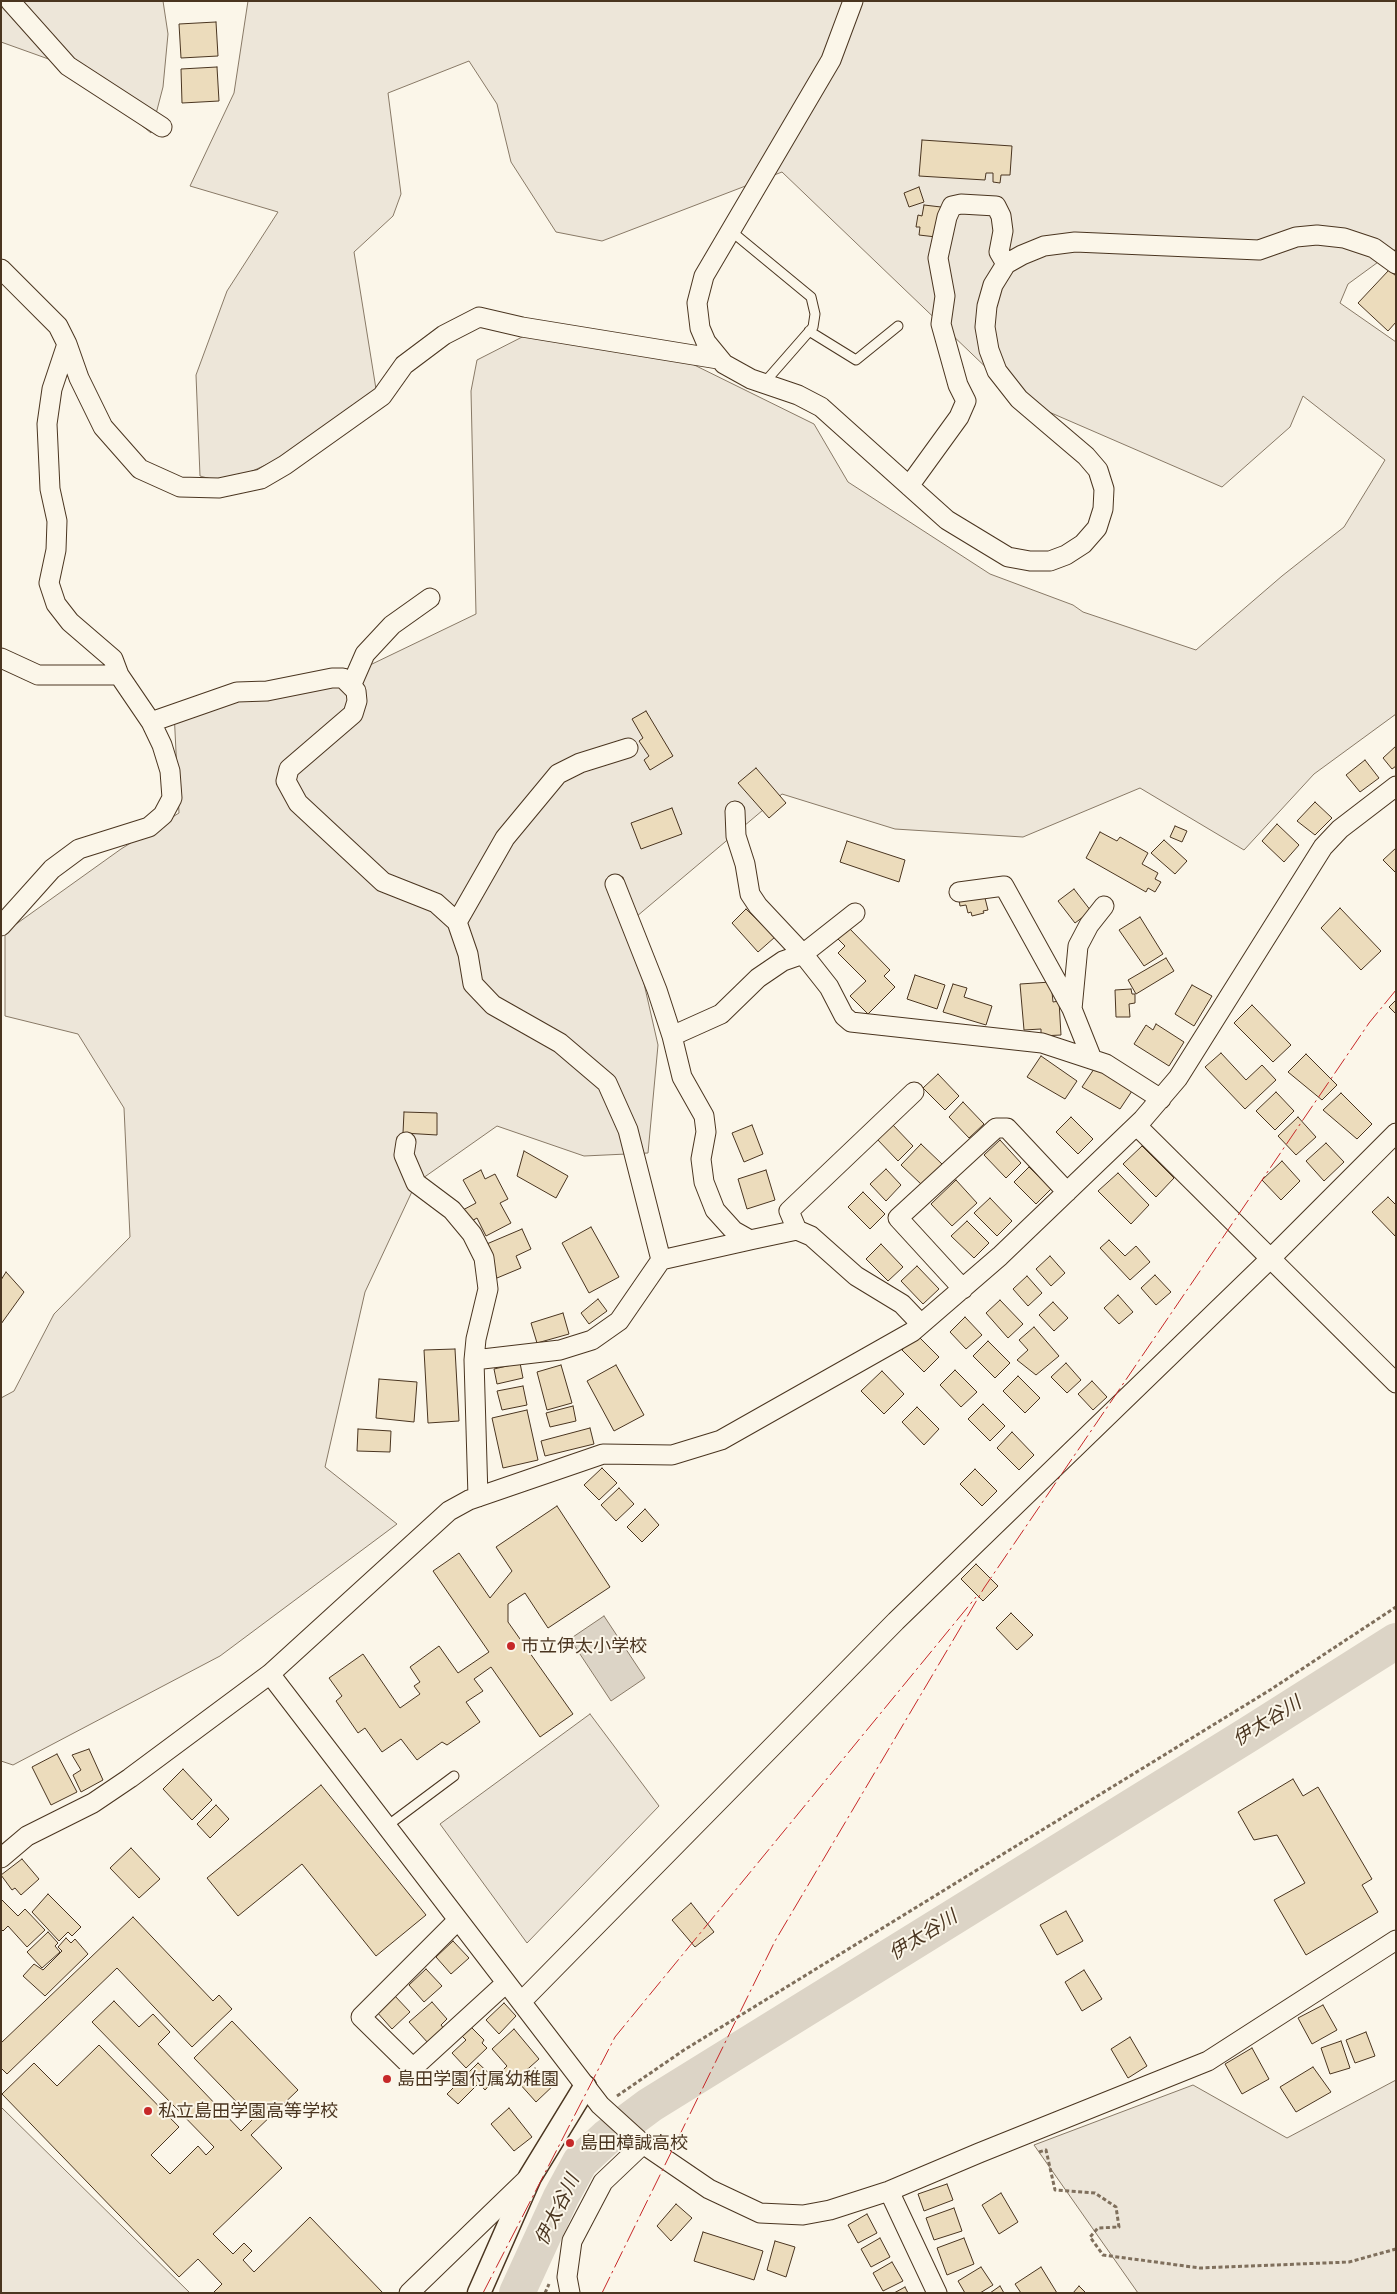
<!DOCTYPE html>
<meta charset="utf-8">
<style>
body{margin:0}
#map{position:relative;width:1397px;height:2294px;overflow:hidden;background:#fbf6e9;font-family:Lato,sans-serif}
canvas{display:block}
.frame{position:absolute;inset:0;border:2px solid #4a3520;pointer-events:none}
</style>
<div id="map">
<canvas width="1397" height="2294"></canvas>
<div class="frame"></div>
</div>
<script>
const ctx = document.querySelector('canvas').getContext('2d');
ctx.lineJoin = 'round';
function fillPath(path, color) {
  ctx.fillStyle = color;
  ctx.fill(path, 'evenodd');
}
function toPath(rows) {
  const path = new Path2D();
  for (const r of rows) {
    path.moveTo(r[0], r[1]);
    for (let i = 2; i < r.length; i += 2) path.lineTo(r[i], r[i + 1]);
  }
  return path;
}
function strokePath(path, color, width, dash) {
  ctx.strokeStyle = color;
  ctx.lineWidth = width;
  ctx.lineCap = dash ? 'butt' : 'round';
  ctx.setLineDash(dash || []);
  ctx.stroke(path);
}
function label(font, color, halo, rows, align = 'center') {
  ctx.font = font + ' Lato,"Noto Sans JP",sans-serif';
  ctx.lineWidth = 4;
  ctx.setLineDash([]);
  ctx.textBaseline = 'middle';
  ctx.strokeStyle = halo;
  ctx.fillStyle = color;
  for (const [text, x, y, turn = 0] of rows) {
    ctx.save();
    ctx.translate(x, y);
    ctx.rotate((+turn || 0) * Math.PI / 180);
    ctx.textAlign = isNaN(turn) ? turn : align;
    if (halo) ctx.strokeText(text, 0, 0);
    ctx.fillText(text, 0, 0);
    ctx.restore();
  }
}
const green = toPath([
 [1,1,163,1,168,34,163,87,151,133,68,66,1,42,1,1],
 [248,1,1396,1,1396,249,1348,284,1340,303,1396,342,1396,714,1314,774,1244,850,1140,788,1023,837,895,829,782,794,630,922,658,1045,648,1153,584,1156,497,1126,416,1183,365,1292,325,1467,397,1524,220,1656,13,1765,1,1761,1,1398,14,1391,54,1314,130,1237,124,1108,78,1034,5,1016,5,932,121,849,179,813,174,711,343,678,476,614,471,391,477,360,530,333,678,357,814,424,848,482,990,574,1073,605,1083,612,1196,650,1282,576,1344,527,1385,460,1303,396,1290,427,1222,487,1019,399,782,172,602,241,556,232,511,162,497,104,469,61,388,93,401,194,393,216,354,252,376,389,292,453,226,483,200,476,196,375,227,291,278,212,190,186,234,93,248,1],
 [590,1714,659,1806,527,1943,440,1824,590,1714],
 [1396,2080,1396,2293,1138,2293,1034,2145,1193,2085,1287,2138,1396,2080],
 [1,2107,190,2293,1,2293,1,2107]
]);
const water = toPath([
 [604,1616,645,1678,611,1701,570,1639,604,1616]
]);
const river = toPath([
 [517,2293,561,2197,580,2162,607,2137,650,2105,1249,1734,1396,1641]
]);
const building = toPath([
 [216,22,218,56,181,58,179,24,216,22],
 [217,67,219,101,182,103,181,69,217,67],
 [922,140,1012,146,1010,175,1001,175,1000,183,993,182,993,173,986,173,985,180,919,176,922,140],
 [919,187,924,202,909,207,904,193,919,187],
 [924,205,941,207,936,237,919,235,920,227,916,227,918,215,922,216,924,205],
 [1389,270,1396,276,1396,322,1388,331,1358,303,1389,270],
 [646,711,673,756,650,770,644,760,649,756,639,741,643,738,632,719,646,711],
 [1396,746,1396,766,1392,769,1383,758,1396,746],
 [1365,760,1379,778,1360,792,1346,775,1365,760],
 [756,768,786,803,769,818,738,783,756,768],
 [1315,802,1332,818,1315,835,1297,821,1315,802],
 [672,808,682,834,641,849,631,823,672,808],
 [1277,824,1299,845,1284,862,1262,841,1277,824],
 [1175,826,1187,831,1182,842,1170,837,1175,826],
 [1100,832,1117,841,1120,837,1148,853,1142,864,1158,873,1155,879,1161,882,1155,892,1148,888,1146,892,1086,858,1100,832],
 [1164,840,1187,861,1175,874,1151,853,1164,840],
 [847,841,905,860,899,882,840,862,847,841],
 [1396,848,1396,873,1383,860,1396,848],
 [1074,889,1091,911,1075,923,1058,901,1074,889],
 [984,894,988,910,983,911,984,913,972,916,971,912,968,913,966,905,960,906,959,900,984,894],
 [1340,908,1381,951,1361,970,1321,928,1340,908],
 [746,909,775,937,758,952,732,923,746,909],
 [1140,917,1163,954,1144,966,1119,930,1140,917],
 [849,928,890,970,884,976,895,987,868,1014,850,996,866,981,838,953,845,946,838,939,849,928],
 [1166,958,1174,971,1136,994,1128,980,1166,958],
 [915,975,945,985,937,1009,907,999,915,975],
 [1051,982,1053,1002,1059,1001,1061,1035,1041,1036,1041,1029,1024,1030,1020,984,1051,982],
 [953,984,967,988,964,997,992,1006,986,1025,943,1012,953,984],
 [1192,985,1212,996,1194,1026,1175,1014,1192,985],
 [1131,989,1132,994,1135,994,1135,1003,1129,1004,1130,1017,1116,1017,1115,990,1131,989],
 [1396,1000,1396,1014,1389,1007,1396,1000],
 [1252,1005,1291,1045,1273,1062,1234,1023,1252,1005],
 [1156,1024,1184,1042,1169,1066,1134,1044,1146,1025,1153,1030,1156,1024],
 [1221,1053,1246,1080,1262,1065,1276,1080,1245,1109,1205,1067,1221,1053],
 [1306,1054,1337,1085,1322,1100,1288,1072,1306,1054],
 [1041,1056,1077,1081,1065,1099,1027,1077,1041,1056],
 [1096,1066,1132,1091,1120,1109,1082,1087,1096,1066],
 [938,1074,959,1096,945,1110,923,1088,938,1074],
 [1276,1092,1294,1111,1275,1130,1256,1111,1276,1092],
 [1341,1093,1372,1124,1357,1139,1323,1110,1341,1093],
 [963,1102,984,1124,969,1138,949,1117,963,1102],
 [404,1112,437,1113,437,1135,403,1133,404,1112],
 [1071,1117,1093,1139,1078,1154,1056,1132,1071,1117],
 [1298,1117,1316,1137,1296,1155,1278,1136,1298,1117],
 [891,1123,913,1146,898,1161,876,1138,891,1123],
 [752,1125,763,1154,744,1162,732,1133,752,1125],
 [1000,1140,1021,1163,1006,1178,984,1155,1000,1140],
 [1326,1143,1344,1162,1324,1181,1306,1161,1326,1143],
 [921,1144,942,1164,922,1185,901,1165,921,1144],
 [1142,1146,1174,1178,1156,1197,1123,1164,1142,1146],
 [524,1151,568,1176,556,1198,517,1176,524,1151],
 [1282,1161,1300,1181,1281,1200,1262,1180,1282,1161],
 [1029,1167,1051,1189,1036,1204,1014,1182,1029,1167],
 [886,1169,901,1185,886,1201,870,1184,886,1169],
 [481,1170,485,1179,495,1174,508,1199,500,1203,511,1223,486,1236,477,1218,468,1223,461,1211,476,1203,463,1180,481,1170],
 [766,1170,775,1200,747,1209,738,1179,766,1170],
 [1118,1173,1149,1205,1131,1224,1098,1191,1118,1173],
 [956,1180,977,1203,952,1226,931,1204,956,1180],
 [863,1192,885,1214,870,1229,848,1207,863,1192],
 [1388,1197,1396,1205,1396,1237,1372,1212,1388,1197],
 [990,1198,1012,1221,997,1236,974,1213,990,1198],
 [967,1221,989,1243,974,1258,951,1236,967,1221],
 [591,1227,619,1277,589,1293,562,1243,591,1227],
 [522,1229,531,1249,516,1256,521,1268,497,1278,482,1246,522,1229],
 [1109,1240,1125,1256,1136,1246,1150,1262,1130,1280,1100,1248,1109,1240],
 [881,1244,903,1267,888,1281,866,1259,881,1244],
 [1050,1256,1065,1273,1051,1286,1036,1269,1050,1256],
 [917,1266,939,1289,923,1304,901,1281,917,1266],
 [6,1272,24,1292,1,1324,1,1280,6,1272],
 [1155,1275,1171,1292,1156,1305,1141,1288,1155,1275],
 [1027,1276,1042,1293,1028,1306,1013,1289,1027,1276],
 [1118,1295,1133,1312,1119,1324,1104,1308,1118,1295],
 [598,1299,607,1311,589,1324,581,1313,598,1299],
 [1000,1300,1023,1324,1008,1338,986,1313,1000,1300],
 [1053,1302,1068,1318,1054,1331,1039,1315,1053,1302],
 [563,1313,569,1334,537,1343,531,1323,563,1313],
 [965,1317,982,1335,966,1349,950,1332,965,1317],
 [1034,1327,1059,1356,1036,1375,1017,1360,1028,1350,1019,1340,1034,1327],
 [917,1335,939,1357,924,1372,902,1350,917,1335],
 [988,1341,1010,1363,995,1378,973,1356,988,1341],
 [455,1349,459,1421,428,1423,424,1350,455,1349],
 [520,1363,523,1378,497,1384,494,1369,520,1363],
 [1066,1363,1081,1380,1067,1393,1051,1377,1066,1363],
 [561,1365,572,1403,547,1410,537,1372,561,1365],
 [616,1365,644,1415,614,1431,587,1381,616,1365],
 [955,1370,977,1392,961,1407,940,1385,955,1370],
 [882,1371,904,1394,884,1414,861,1391,882,1371],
 [1018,1376,1040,1398,1025,1413,1003,1391,1018,1376],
 [379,1379,417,1382,414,1422,376,1418,379,1379],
 [1092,1381,1107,1397,1093,1410,1078,1394,1092,1381],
 [523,1386,527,1405,502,1410,497,1391,523,1386],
 [983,1404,1005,1426,990,1441,968,1419,983,1404],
 [573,1406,576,1421,550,1427,546,1413,573,1406],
 [917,1407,939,1429,924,1445,902,1422,917,1407],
 [527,1410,538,1460,503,1468,492,1418,527,1410],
 [590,1428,594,1444,545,1456,541,1441,590,1428],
 [358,1429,391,1431,390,1452,357,1451,358,1429],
 [1012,1432,1034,1455,1019,1470,997,1448,1012,1432],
 [602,1468,617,1483,599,1500,584,1485,602,1468],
 [975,1469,997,1491,982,1506,960,1484,975,1469],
 [619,1488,634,1504,616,1521,601,1505,619,1488],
 [557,1506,610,1587,548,1628,525,1593,508,1604,508,1622,573,1714,540,1737,491,1667,474,1679,483,1691,466,1702,480,1722,447,1745,442,1742,417,1760,401,1739,382,1752,365,1728,358,1733,336,1701,342,1696,329,1678,363,1654,400,1708,420,1694,414,1686,420,1682,410,1667,439,1646,458,1673,489,1652,433,1571,459,1553,490,1598,512,1571,496,1547,557,1506],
 [645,1509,659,1525,642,1542,627,1527,645,1509],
 [976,1564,998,1586,983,1601,961,1579,976,1564],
 [1011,1613,1033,1635,1017,1650,996,1628,1011,1613],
 [89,1749,103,1780,81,1792,73,1775,81,1770,72,1755,89,1749],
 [57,1754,77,1792,51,1805,32,1767,57,1754],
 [183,1769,212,1800,192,1820,163,1789,183,1769],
 [1293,1779,1303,1796,1318,1787,1372,1879,1362,1885,1378,1912,1306,1955,1274,1900,1305,1883,1277,1835,1254,1840,1238,1812,1293,1779],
 [321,1785,426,1915,376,1956,302,1864,238,1916,207,1878,321,1785],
 [216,1805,229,1819,210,1838,197,1824,216,1805],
 [131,1848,160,1879,139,1898,110,1868,131,1848],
 [22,1859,39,1879,21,1895,15,1888,12,1890,1,1875,22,1859],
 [48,1894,81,1927,72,1936,68,1932,59,1941,32,1912,48,1894],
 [1,1899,18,1916,25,1909,45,1930,27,1947,8,1926,3,1931,1,1929,1,1899],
 [691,1903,714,1932,695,1947,672,1920,691,1903],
 [1066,1911,1083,1941,1057,1955,1040,1925,1066,1911],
 [133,1917,213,2001,219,1995,232,2009,192,2047,117,1968,7,2074,1,2068,1,2043,133,1917],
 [48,1932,58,1943,55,1946,60,1952,42,1968,27,1952,48,1932],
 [66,1938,71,1943,75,1939,88,1954,45,1996,23,1976,34,1964,43,1970,62,1951,58,1947,66,1938],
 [453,1941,469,1958,451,1974,436,1957,453,1941],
 [426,1969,442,1986,424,2002,409,1985,426,1969],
 [1084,1970,1102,1999,1082,2011,1065,1982,1084,1970],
 [394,1995,410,2012,392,2029,376,2011,394,1995],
 [114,2001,139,2027,153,2014,170,2032,158,2044,241,2131,253,2119,194,2058,232,2021,298,2090,251,2135,282,2168,213,2234,233,2254,244,2243,252,2251,243,2260,254,2272,310,2217,383,2293,213,2293,222,2284,198,2259,179,2277,2,2094,34,2063,57,2086,99,2045,179,2127,151,2155,170,2174,198,2146,206,2155,214,2147,92,2022,114,2001],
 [432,2002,447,2019,441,2025,445,2030,429,2044,409,2022,432,2002],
 [504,2003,516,2016,499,2034,486,2020,504,2003],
 [1323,2005,1337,2030,1312,2044,1298,2018,1323,2005],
 [471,2027,484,2040,482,2043,487,2048,466,2068,452,2053,466,2040,462,2036,471,2027],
 [514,2029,539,2059,512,2083,502,2071,507,2066,492,2049,514,2029],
 [1366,2032,1375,2056,1355,2063,1346,2040,1366,2032],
 [1130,2037,1147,2066,1128,2078,1111,2049,1130,2037],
 [1341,2041,1350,2068,1330,2074,1321,2048,1341,2041],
 [1252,2048,1269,2079,1242,2094,1225,2064,1252,2048],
 [478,2063,495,2079,485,2090,479,2083,458,2104,447,2094,478,2063],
 [1313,2067,1331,2092,1296,2112,1280,2087,1313,2067],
 [535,2068,543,2076,548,2072,557,2082,536,2102,519,2083,535,2068],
 [509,2108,532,2137,514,2151,491,2124,509,2108],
 [947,2184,953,2200,924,2211,918,2194,947,2184],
 [1001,2193,1018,2222,999,2234,982,2205,1001,2193],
 [676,2204,692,2218,671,2241,657,2226,676,2204],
 [954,2208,962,2231,934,2240,926,2218,954,2208],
 [867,2214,877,2233,858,2243,848,2225,867,2214],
 [703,2232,763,2251,754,2280,694,2261,703,2232],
 [880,2238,890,2257,871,2267,861,2249,880,2238],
 [964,2238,974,2264,947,2275,937,2248,964,2238],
 [775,2241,795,2247,786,2277,767,2270,775,2241],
 [892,2262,903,2281,883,2291,873,2273,892,2262],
 [981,2267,993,2285,980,2293,965,2293,958,2281,981,2267],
 [1041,2267,1057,2293,1021,2293,1015,2284,1041,2267],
 [1000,2286,1004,2293,990,2293,1000,2286],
 [1079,2286,1086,2293,1073,2293,1079,2286],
 [905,2287,908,2293,894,2293,905,2287]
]);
const path = toPath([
 [617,2096,684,2050,1270,1690,1396,1607],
 [1039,2152,1046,2150,1055,2190,1095,2193,1116,2207,1119,2227,1098,2228,1090,2237,1103,2255,1200,2268,1349,2262,1396,2249],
 [545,2293,549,2284]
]);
const service = toPath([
 [731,231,811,297,815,314,813,327,764,383],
 [809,331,856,360,898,326],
 [387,1826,454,1776]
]);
const minor = toPath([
 [10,1,68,66,162,127],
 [853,1,831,60,704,276,697,303,700,328,706,342,724,364,751,379,798,395,821,407,947,520,1008,557,1030,561,1050,561,1066,555,1083,544,1097,528,1103,509,1104,489,1098,470,1086,456,1019,399,997,371,989,350,985,327,987,306,993,285,1006,264,1022,255,1044,246,1075,242,1259,250,1296,237,1317,235,1344,238,1374,248,1396,264],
 [1,269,58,326,67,344,52,389,47,424,50,489,57,521,56,550,49,583,56,604,70,622,113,659,119,675,151,722,162,745,170,771,172,798,163,815,149,827,79,849,52,869,1,926],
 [67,344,79,378,103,427,140,469,180,487,219,488,261,479,285,465,382,396,404,365,444,335,479,317,522,327,718,359],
 [909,486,959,417,966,401,958,385,941,324,945,296,938,258,947,217,952,206,961,204,996,206,1001,216,1003,231,999,252,1006,264],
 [1,658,38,675,119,675],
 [351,686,365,654,392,625,430,598],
 [151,722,237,692,267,691,332,678,343,678,356,691,357,701,353,714,289,769,286,781,298,803,383,882,436,903,457,922,468,954,473,984,493,1005,560,1043,607,1083,628,1130,661,1260],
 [735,811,736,836,745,864,750,894,758,906,803,954,829,987,844,1016,851,1022,1042,1043,1106,1064,1161,1099],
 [615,884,657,990,672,1036,682,1077,704,1116,706,1132,701,1159,704,1182,715,1210,734,1231,750,1240,797,1230,811,1236,856,1276,902,1304,921,1324],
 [959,892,1004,886,1072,1009,1092,1059],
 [457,922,505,838,558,774,580,763,628,748],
 [1072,1009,1078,946,1089,925,1104,906],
 [672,1036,721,1014,758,978,783,961,803,954,855,913],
 [1137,1126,1396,1383],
 [406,1142,404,1155,416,1183,452,1210,472,1234,484,1258,488,1289,476,1339,474,1360,478,1497],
 [797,1230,789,1211,914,1092],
 [963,1289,898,1218,996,1128,1007,1128,1067,1192],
 [474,1360,560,1350,592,1340,619,1321,661,1260,750,1240],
 [270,1674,600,2105,643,2144,709,2189,760,2213,803,2215,830,2210,889,2191,979,2153,1208,2061,1396,1940],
 [1,1858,27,1836,93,1803,130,1778,270,1674,449,1511,469,1500,603,1454,672,1455,721,1440,912,1332,1000,1256,1143,1119,1178,1078,1323,847,1340,829,1396,786],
 [458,1920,361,2017,413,2068,506,1983],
 [521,2002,896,1621,1271,1258,1396,1133],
 [889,2191,937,2293],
 [409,2293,527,2179],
 [570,2293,567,2277,572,2241,603,2182,643,2144]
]);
const tertiary = toPath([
 [479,2293,530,2177,585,2087]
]);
const power = toPath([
 [483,2293,615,2037,976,1597],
 [602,2293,775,1941,984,1588,1369,1023,1396,990]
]);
const markers = [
 [511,1646,5,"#c62828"],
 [387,2079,5,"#c62828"],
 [148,2111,5,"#c62828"],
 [570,2143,5,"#c62828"]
];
const poiNames = [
 ["市立伊太小学校",521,1646],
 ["島田学園付属幼稚園",397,2079],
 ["私立島田学園高等学校",158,2111],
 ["島田樟誠高校",580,2143]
];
const waterNames = [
 ["伊太谷川",1267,1721,-32],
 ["伊太谷川",923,1935,-32],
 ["伊太谷川",557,2210,-64]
];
fillPath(green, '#ede6d9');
strokePath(green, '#887966', 1);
fillPath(water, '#dcd4c6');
strokePath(water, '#887966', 1);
strokePath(river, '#dcd4c6', 36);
fillPath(building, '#ecdcbc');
strokePath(building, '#4a3520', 1);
strokePath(service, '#4a3520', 11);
strokePath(minor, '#4a3520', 21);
strokePath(tertiary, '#4a3520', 25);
strokePath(path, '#7f6f5c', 3, [4, 2.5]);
strokePath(service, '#fbf6e9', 9);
strokePath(minor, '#fbf6e9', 19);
strokePath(tertiary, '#fbf6e9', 22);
strokePath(power, '#c62828', 1, [18, 4, 2.5, 4]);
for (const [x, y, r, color] of markers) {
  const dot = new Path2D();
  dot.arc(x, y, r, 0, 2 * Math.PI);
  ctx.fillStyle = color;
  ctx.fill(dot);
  strokePath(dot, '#fbf6e9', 2);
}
label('18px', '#4a3520', '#fbf6e9', poiNames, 'left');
label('italic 19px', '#4a3520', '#fbf6e9', waterNames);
</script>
